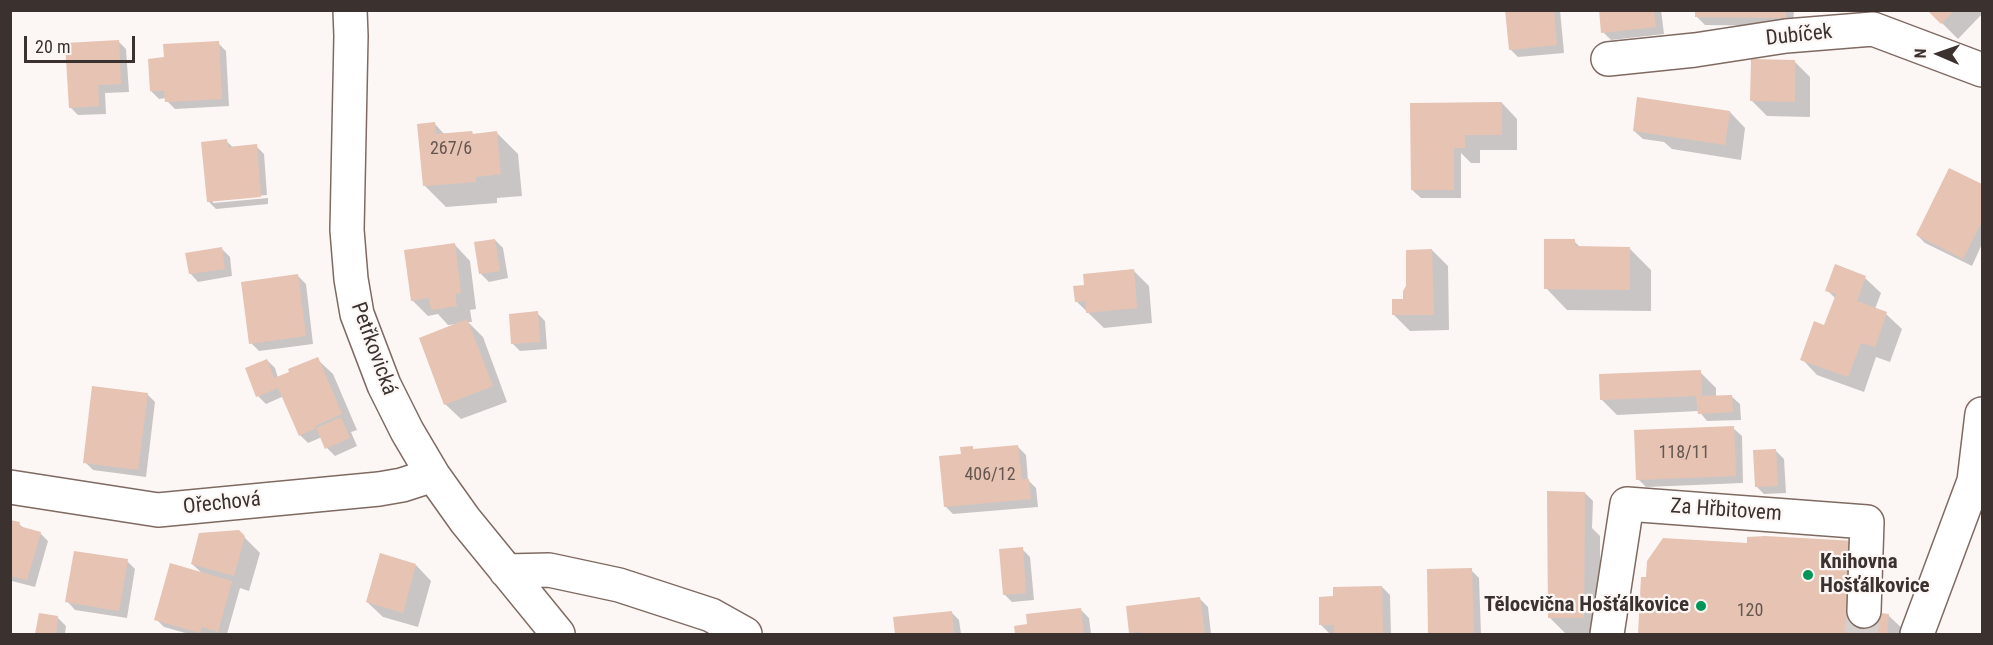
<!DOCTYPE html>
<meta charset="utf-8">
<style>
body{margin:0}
#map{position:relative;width:1993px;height:645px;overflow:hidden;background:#fcf7f5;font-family:"Roboto Condensed",sans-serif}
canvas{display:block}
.frame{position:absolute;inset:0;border:12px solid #3b322f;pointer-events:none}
.north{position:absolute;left:1909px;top:24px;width:60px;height:60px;-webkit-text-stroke:4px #fcf7f5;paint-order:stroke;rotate:272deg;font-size:16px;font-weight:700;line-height:24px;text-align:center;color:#3b322f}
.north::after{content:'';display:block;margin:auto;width:21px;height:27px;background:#3b322f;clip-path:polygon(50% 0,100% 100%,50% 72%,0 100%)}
.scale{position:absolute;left:24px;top:36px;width:111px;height:27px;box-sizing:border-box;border:3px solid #3b322f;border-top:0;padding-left:8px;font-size:18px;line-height:21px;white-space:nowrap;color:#3b322f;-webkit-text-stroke:4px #fcf7f5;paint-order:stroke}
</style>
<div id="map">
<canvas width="1993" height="645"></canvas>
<div class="frame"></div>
<div class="north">N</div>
<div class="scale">20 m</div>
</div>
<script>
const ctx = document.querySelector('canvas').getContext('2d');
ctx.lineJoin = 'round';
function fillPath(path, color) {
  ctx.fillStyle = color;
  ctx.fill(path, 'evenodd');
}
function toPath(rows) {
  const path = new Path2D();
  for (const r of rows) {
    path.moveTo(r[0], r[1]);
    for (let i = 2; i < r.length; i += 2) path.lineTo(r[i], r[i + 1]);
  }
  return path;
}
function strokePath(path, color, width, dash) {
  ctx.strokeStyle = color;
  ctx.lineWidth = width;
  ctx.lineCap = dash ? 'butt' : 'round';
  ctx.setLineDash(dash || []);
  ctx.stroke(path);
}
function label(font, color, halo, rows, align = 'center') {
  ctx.font = font + ' "Roboto Condensed",sans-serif';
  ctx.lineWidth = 4.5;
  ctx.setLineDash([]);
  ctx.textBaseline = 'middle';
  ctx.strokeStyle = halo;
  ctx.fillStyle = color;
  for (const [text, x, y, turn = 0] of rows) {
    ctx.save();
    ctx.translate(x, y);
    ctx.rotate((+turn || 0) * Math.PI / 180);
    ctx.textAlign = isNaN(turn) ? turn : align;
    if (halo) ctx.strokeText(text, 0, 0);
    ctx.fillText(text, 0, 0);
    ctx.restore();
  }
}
const shadow = toPath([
 [1506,10,1560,10,1564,53,1518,57,1510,49],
 [1600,10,1661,10,1664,34,1611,40,1603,32],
 [1697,10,1794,10,1793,26,1705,25,1697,17],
 [1929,10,1982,10,1982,14,1958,39],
 [118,41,126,49,129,92,105,93,106,114,78,115,70,107],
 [218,43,226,51,229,106,175,109,167,101,166,98,159,99,151,91,165,59],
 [1794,61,1810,77,1810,117,1767,116,1751,100],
 [1502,103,1517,119,1517,150,1480,150,1480,163,1471,163,1461,153,1461,198,1421,198,1412,190,1412,104],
 [1730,112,1745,128,1741,160,1672,149,1664,142,1643,139,1634,131],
 [434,123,445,135,497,133,518,154,522,196,497,198,497,203,446,207,424,185],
 [226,141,234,148,256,146,264,154,267,195,213,200,213,203,268,198,268,204,216,209,208,201],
 [1950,170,1982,186,1982,244,1972,266,1925,243,1917,235],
 [495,240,503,248,508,278,489,282,481,274],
 [1574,241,1581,248,1629,248,1651,270,1651,311,1567,310,1546,288],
 [455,245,470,261,476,309,470,310,472,322,468,322,483,337,507,402,461,419,445,404,457,324,448,325,438,314,428,316,412,300],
 [222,249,230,257,232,276,198,282,190,273],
 [1432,250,1448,266,1449,330,1410,331,1394,315,1404,301],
 [1134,271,1149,286,1152,323,1104,328,1077,302,1086,286],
 [298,276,306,284,313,344,259,351,251,343],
 [1865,278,1881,293,1875,309,1886,314,1902,329,1890,362,1876,357,1864,392,1817,375,1802,359,1825,327,1836,299,1827,290],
 [537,313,545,321,547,349,520,351,512,343],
 [317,359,333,374,357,430,351,432,357,446,335,456,327,448,322,437,308,443,300,435,284,396,266,404,258,396,246,369,267,360,275,368,278,378],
 [1700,372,1716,388,1716,397,1731,396,1740,404,1741,420,1707,421,1699,411,1617,415,1601,399],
 [147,394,155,402,146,477,93,470,85,462],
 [1733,428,1742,436,1743,483,1646,487,1638,479],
 [1018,447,1026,455,1028,480,1036,488,1038,507,953,514,945,506,962,455,972,448,975,450],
 [1776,451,1784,459,1786,493,1764,494,1756,486],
 [1585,493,1593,501,1592,528,1600,536,1600,633,1565,633,1549,617],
 [10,521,19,524,24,528,40,533,48,541,35,587,12,581,10,586],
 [238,531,260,553,249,591,240,588,227,634,189,634,164,627,156,619,203,574,192,564],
 [1749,544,1872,613,1888,615,1908,634,1640,634,1642,578,1648,578],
 [1022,549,1030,557,1034,600,1012,602,1004,594],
 [127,561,135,569,127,618,75,610,67,601],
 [416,565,431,581,418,627,383,617,367,602],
 [1471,570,1479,578,1481,634,1430,634,1428,571],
 [1382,587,1390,595,1391,634,1335,634,1335,633,1329,633,1321,625,1335,598],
 [1200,599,1208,607,1211,634,1133,634,1131,632],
 [1081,610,1089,618,1091,634,1017,634,1016,627,1029,625],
 [951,612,959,620,961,634,896,634,895,618],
 [40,615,58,618,66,626,65,634,37,634]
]);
const building = toPath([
 [1505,10,1554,10,1557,45,1509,50],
 [1599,10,1654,10,1656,27,1601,33],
 [1695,10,1786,10,1786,18,1695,17],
 [1927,10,1955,10,1941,24],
 [119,40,121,84,98,85,99,106,69,108,65,43],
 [219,41,222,99,165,102,164,91,150,91,148,59,164,57,163,44],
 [1751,59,1795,60,1795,102,1750,101],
 [1637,97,1730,111,1725,145,1633,131],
 [1502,102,1502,135,1465,135,1465,148,1454,148,1454,190,1411,190,1410,103],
 [435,122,436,134,472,131,473,134,497,131,501,174,476,177,476,182,423,186,417,124],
 [227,139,228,147,257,144,261,197,207,202,201,142],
 [1949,168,1982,184,1982,221,1963,259,1916,235],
 [495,239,500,271,479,274,474,242],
 [1544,239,1575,239,1575,246,1630,247,1630,290,1544,289],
 [455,243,461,293,455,294,457,306,431,310,429,298,411,301,404,250],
 [222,247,225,269,189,274,185,253],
 [1432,249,1434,315,1392,315,1392,299,1403,299,1403,291,1406,286,1406,250],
 [1835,264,1866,276,1857,301,1887,312,1875,347,1861,343,1848,377,1800,360,1814,321,1824,325,1836,294,1825,291],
 [1134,269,1137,308,1086,313,1086,301,1075,302,1073,286,1084,285,1083,274],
 [298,274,306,336,249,344,241,282],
 [538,311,540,342,511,344,509,314],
 [467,319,493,386,444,405,419,338],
 [318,357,342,414,315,426,316,428,299,436,278,388,256,397,245,368,267,359,274,378,289,372,288,369],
 [1701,370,1702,396,1732,395,1733,412,1698,414,1696,396,1600,400,1599,374],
 [92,386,148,393,138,470,83,463],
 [341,417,350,438,325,449,316,428],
 [1734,426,1736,476,1636,480,1634,430],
 [1018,445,1022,479,1029,479,1031,499,944,507,939,456,961,454,960,447,973,446,973,449],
 [1776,449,1778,486,1755,487,1753,450],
 [1547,491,1585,492,1584,618,1548,618],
 [10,520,20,522,19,526,41,532,27,580,10,576],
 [239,530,245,536,234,576,191,564,199,533],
 [1765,536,1856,541,1849,609,1889,614,1887,634,1638,634,1641,577,1646,577,1647,561,1663,538,1747,543,1747,537],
 [1023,547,1026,593,1003,595,999,549],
 [74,551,128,559,119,611,65,602],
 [380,553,416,564,403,613,366,602],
 [170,563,232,581,218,632,202,627,200,633,154,620],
 [1472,568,1474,634,1428,634,1427,569],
 [1382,586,1383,634,1334,634,1334,625,1319,625,1319,597,1333,596,1333,587],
 [1200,597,1205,634,1139,634,1139,632,1129,633,1126,606],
 [1081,608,1084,634,1015,634,1014,626,1027,624,1026,614],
 [952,611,954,634,895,634,893,617],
 [39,613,58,616,56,634,35,634]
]);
const minorTunnel = toPath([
 [1861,634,1864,611]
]);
const minor = toPath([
 [350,10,351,36,347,230,351,279,357,314,384,385,407,431,433,475,465,520,558,634],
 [1608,59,1695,50,1786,36,1873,29,1982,70],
 [10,487,158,510,379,489,402,485,433,475],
 [506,571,549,570,619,585,711,615,745,634],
 [1607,634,1627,504,1867,522,1864,611],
 [1917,634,1974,481,1982,414]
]);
const markers = [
 [1808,575,6,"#009658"],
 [1701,606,6,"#009658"]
];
const numberNames = [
 ["267/6",451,149],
 ["118/11",1684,453],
 ["406/12",990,475],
 ["120",1750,611]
];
const streetNames = [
 ["Dubíček",1799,36,-6],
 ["Petřkovická",373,349,70],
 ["Ořechová",222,504,-6],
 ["Za Hřbitovem",1726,511,4]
];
const poiNames = [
 ["Knihovna",1820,563],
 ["Hošťálkovice",1820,587],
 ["Tělocvična Hošťálkovice",1689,606,"right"]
];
fillPath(shadow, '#0003');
fillPath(building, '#e6c3b3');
strokePath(minorTunnel, '#d5d0cd', 33, [33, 16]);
strokePath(minor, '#7f6a62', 36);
strokePath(minor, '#fff', 33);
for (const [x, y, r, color] of markers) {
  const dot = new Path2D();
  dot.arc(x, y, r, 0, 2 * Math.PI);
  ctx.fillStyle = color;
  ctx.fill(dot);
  strokePath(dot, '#fcf7f5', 2);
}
label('18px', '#665650', null, numberNames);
label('21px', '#3b322f', '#fcf7f5', streetNames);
label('bold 21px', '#3b322f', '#fcf7f5', poiNames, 'left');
</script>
